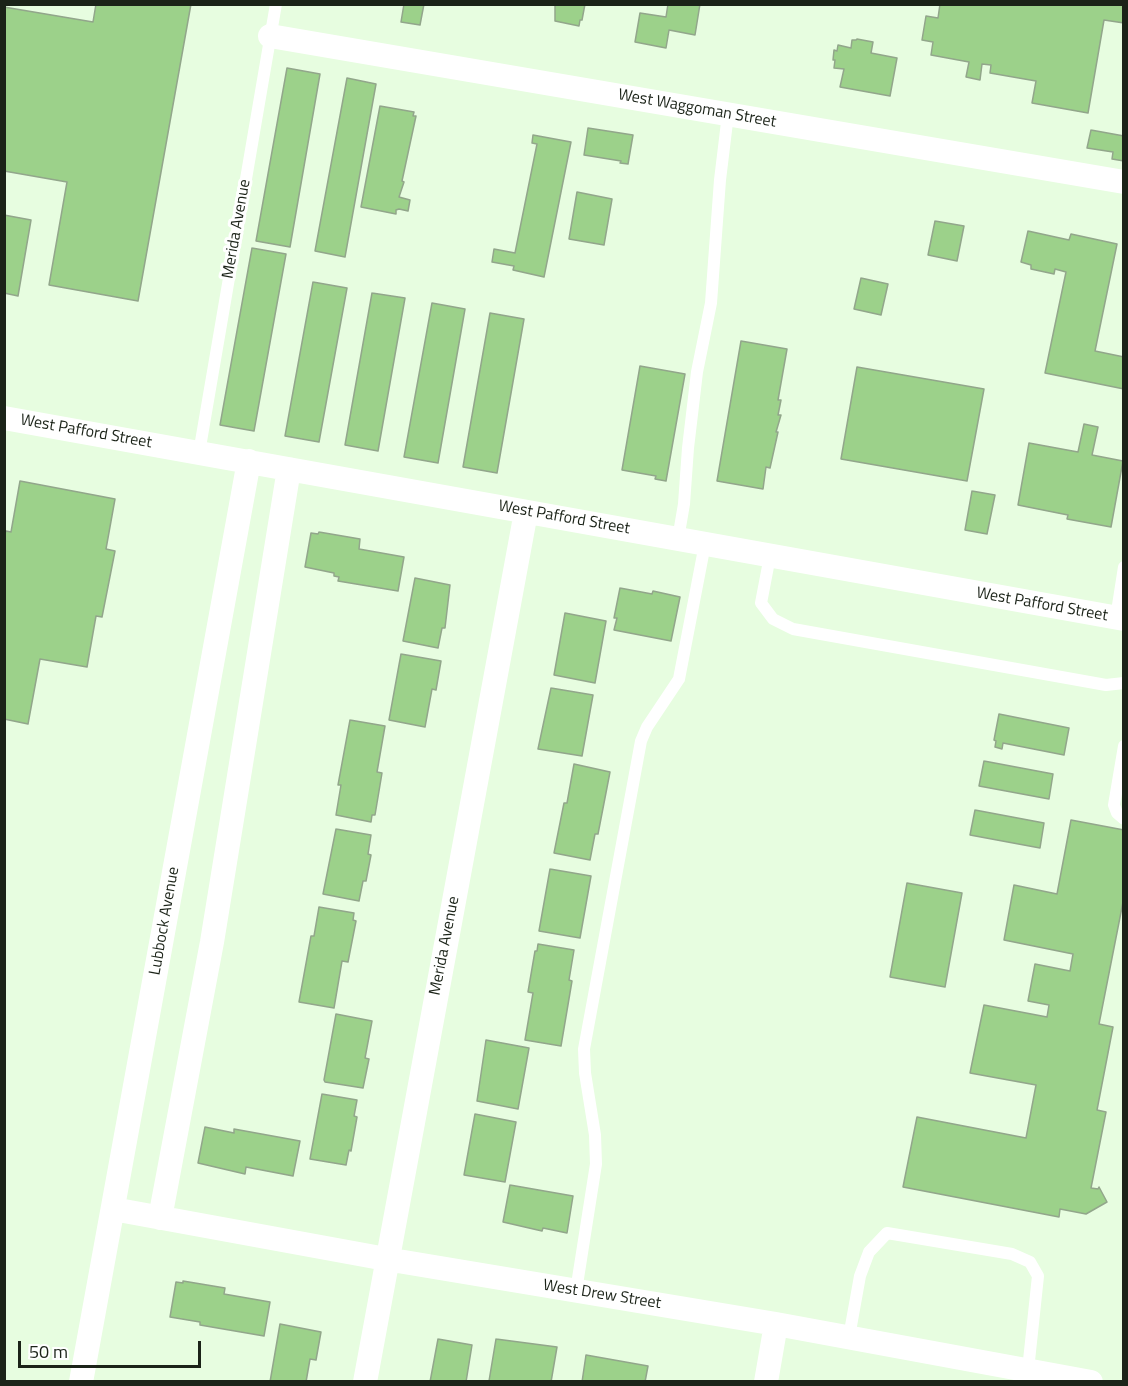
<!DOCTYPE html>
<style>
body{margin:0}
#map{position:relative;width:1128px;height:1386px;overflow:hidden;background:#e7fde0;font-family:"Titillium Web",sans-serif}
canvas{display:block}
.frame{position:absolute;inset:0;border:6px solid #1b2318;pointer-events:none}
.scale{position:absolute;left:18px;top:1341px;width:183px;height:27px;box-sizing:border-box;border:3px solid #1b2318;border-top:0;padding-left:8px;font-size:18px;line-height:21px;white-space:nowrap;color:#1b2318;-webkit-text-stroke:4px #fff;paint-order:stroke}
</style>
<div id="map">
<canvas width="1128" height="1386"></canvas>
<div class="frame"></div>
<div class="scale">50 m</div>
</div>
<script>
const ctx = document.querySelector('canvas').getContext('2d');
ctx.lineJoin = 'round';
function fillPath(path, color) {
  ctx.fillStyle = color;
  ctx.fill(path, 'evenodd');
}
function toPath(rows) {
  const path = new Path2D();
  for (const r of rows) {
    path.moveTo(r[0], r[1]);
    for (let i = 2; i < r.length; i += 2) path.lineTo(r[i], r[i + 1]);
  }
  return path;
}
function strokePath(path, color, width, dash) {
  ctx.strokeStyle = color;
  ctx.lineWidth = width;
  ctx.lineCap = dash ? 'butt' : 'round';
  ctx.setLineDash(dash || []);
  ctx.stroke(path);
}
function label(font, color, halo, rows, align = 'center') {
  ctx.font = font + ' "Titillium Web",sans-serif';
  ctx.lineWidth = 6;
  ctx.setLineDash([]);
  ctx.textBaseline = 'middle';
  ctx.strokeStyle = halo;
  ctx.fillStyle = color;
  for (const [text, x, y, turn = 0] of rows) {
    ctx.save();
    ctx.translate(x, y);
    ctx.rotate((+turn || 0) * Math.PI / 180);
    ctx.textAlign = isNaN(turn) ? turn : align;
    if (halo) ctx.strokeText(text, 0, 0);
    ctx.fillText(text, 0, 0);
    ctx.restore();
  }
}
const building = toPath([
 [96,4,191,4,138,301,49,285,67,182,4,171,4,7,93,22,96,4],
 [404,4,424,4,420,25,401,22,404,4],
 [555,4,585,4,582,20,580,20,579,26,555,21,555,4],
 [668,4,700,4,695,35,669,30,666,48,635,42,640,13,666,17,668,4],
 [940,4,1124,4,1124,23,1104,20,1088,113,1032,103,1036,81,990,73,991,65,982,64,980,80,966,77,969,62,931,55,933,42,922,40,926,16,938,18,940,4],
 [857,39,873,42,871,53,897,58,890,96,840,87,844,69,834,68,835,60,833,60,834,50,837,51,838,45,851,48,852,40,856,40,857,39],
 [287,68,320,74,290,247,256,241,287,68],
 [347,78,376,84,345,257,315,251,347,78],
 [380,106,414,112,413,116,416,116,402,181,404,182,399,197,410,200,408,211,399,209,396,210,396,214,361,207,380,106],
 [588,128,633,135,628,164,620,163,621,161,584,155,588,128],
 [1091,130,1124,136,1124,161,1112,159,1113,152,1087,148,1091,130],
 [533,135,571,142,544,277,513,270,514,266,492,262,494,249,515,253,537,144,532,143,533,135],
 [577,192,612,199,604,245,569,239,577,192],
 [4,215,31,220,18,296,4,293,4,215],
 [935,221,964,226,957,261,928,255,935,221],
 [1028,231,1069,240,1071,234,1117,244,1095,351,1124,357,1124,389,1045,373,1066,272,1055,269,1054,274,1031,269,1031,265,1021,262,1028,231],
 [252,248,286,254,254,431,220,425,252,248],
 [861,278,888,284,881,315,854,309,861,278],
 [313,282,347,288,319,442,285,436,313,282],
 [372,293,405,298,378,451,345,445,372,293],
 [432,303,465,309,438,463,404,457,432,303],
 [490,313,524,319,497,473,463,467,490,313],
 [741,341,787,349,778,400,781,400,778,415,781,415,776,432,778,432,770,468,766,467,763,489,717,481,741,341],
 [640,366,685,374,666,481,655,479,656,476,622,470,640,366],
 [857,367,984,389,967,481,841,459,857,367],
 [1084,424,1098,427,1092,455,1123,461,1111,527,1067,519,1068,515,1018,505,1029,443,1078,452,1084,424],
 [20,481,115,499,106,549,115,551,102,617,96,616,87,667,40,659,28,724,4,719,4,536,6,531,11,532,20,481],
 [972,491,995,495,987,534,965,530,972,491],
 [319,532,360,539,359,549,404,557,398,591,338,581,339,577,334,576,334,573,305,567,311,533,318,534,319,532],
 [415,578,450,585,445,628,442,628,438,648,403,641,415,578],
 [620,588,652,594,653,591,680,597,671,641,614,630,617,618,614,618,620,588],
 [565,613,606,621,595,683,554,675,565,613],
 [401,654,441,661,436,690,432,689,425,727,389,720,401,654],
 [551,688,593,695,582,756,538,749,551,688],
 [999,714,1069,728,1064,755,1003,743,1002,749,995,747,996,741,994,740,999,714],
 [350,720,385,726,377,772,382,773,375,815,372,815,371,822,336,815,341,785,338,785,350,720],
 [984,761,1053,774,1049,799,979,786,984,761],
 [574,764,610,772,598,834,595,834,590,860,554,853,564,803,567,803,574,764],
 [975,810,1044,823,1040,848,970,835,975,810],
 [1071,820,1124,830,1124,897,1099,1024,1113,1027,1097,1110,1106,1112,1091,1188,1098,1189,1099,1187,1107,1202,1086,1214,1060,1209,1059,1217,903,1187,917,1117,1026,1138,1036,1085,970,1073,984,1005,1047,1017,1049,1005,1028,1001,1035,964,1070,971,1073,954,1004,940,1014,885,1057,894,1071,820],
 [336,829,371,835,368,854,371,855,366,881,363,881,359,901,323,894,336,829],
 [550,869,591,876,580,938,539,931,550,869],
 [907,883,962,893,945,987,890,977,907,883],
 [319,907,354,913,353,920,356,921,348,962,342,961,334,1008,299,1002,311,936,314,936,319,907],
 [538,944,574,950,569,980,572,981,561,1046,525,1040,533,993,528,992,535,951,537,951,538,944],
 [336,1014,372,1021,365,1058,369,1059,363,1088,325,1082,324,1080,336,1014],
 [486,1040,529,1048,518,1109,477,1101,486,1040],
 [322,1094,357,1100,354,1116,357,1117,351,1151,349,1150,346,1165,310,1159,322,1094],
 [475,1114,516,1122,505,1182,464,1175,475,1114],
 [205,1127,234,1133,234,1129,300,1141,293,1176,246,1167,245,1174,198,1163,205,1127],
 [510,1185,573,1196,567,1233,543,1228,542,1231,503,1222,510,1185],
 [183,1281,225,1288,224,1294,270,1302,264,1336,200,1325,200,1322,170,1317,176,1282,183,1283,183,1281],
 [280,1324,321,1332,316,1360,310,1359,306,1382,270,1382,280,1324],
 [438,1339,472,1345,466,1382,430,1382,438,1339],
 [496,1339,557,1347,551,1382,489,1381,496,1339],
 [586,1355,648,1366,645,1382,582,1382,586,1355]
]);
const service = toPath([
 [199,453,276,4],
 [678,539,684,504,688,448,697,372,711,303,720,180,728,114],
 [770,556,761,603,773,619,793,629,1106,685,1124,683],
 [1116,618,1124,567],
 [1124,746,1114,805,1117,813,1124,819],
 [576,1291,596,1164,595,1135,585,1073,584,1049,641,741,647,727,679,679,705,544],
 [849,1337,860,1276,869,1252,887,1233,1012,1254,1030,1262,1038,1276,1028,1370]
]);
const minor = toPath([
 [270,36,1124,182],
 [4,418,1124,619],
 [113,1209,386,1259,776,1324,1091,1382],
 [160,1218,212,942,289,469],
 [81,1382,249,461],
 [365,1382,526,512],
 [766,1382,776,1324]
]);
const streetNames = [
 ["West Waggoman Street",697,109,10],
 ["Merida Avenue",237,229,-80],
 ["West Pafford Street",86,432,10],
 ["West Pafford Street",564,518,10],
 ["West Pafford Street",1042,605,10],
 ["Lubbock Avenue",165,921,-80],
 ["Merida Avenue",445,946,-79],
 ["West Drew Street",602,1295,9]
];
fillPath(building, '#9cd18a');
strokePath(building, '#92a68b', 1.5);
strokePath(service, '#fff', 12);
strokePath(minor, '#fff', 24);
label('16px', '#1b2318', '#fff', streetNames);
</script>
